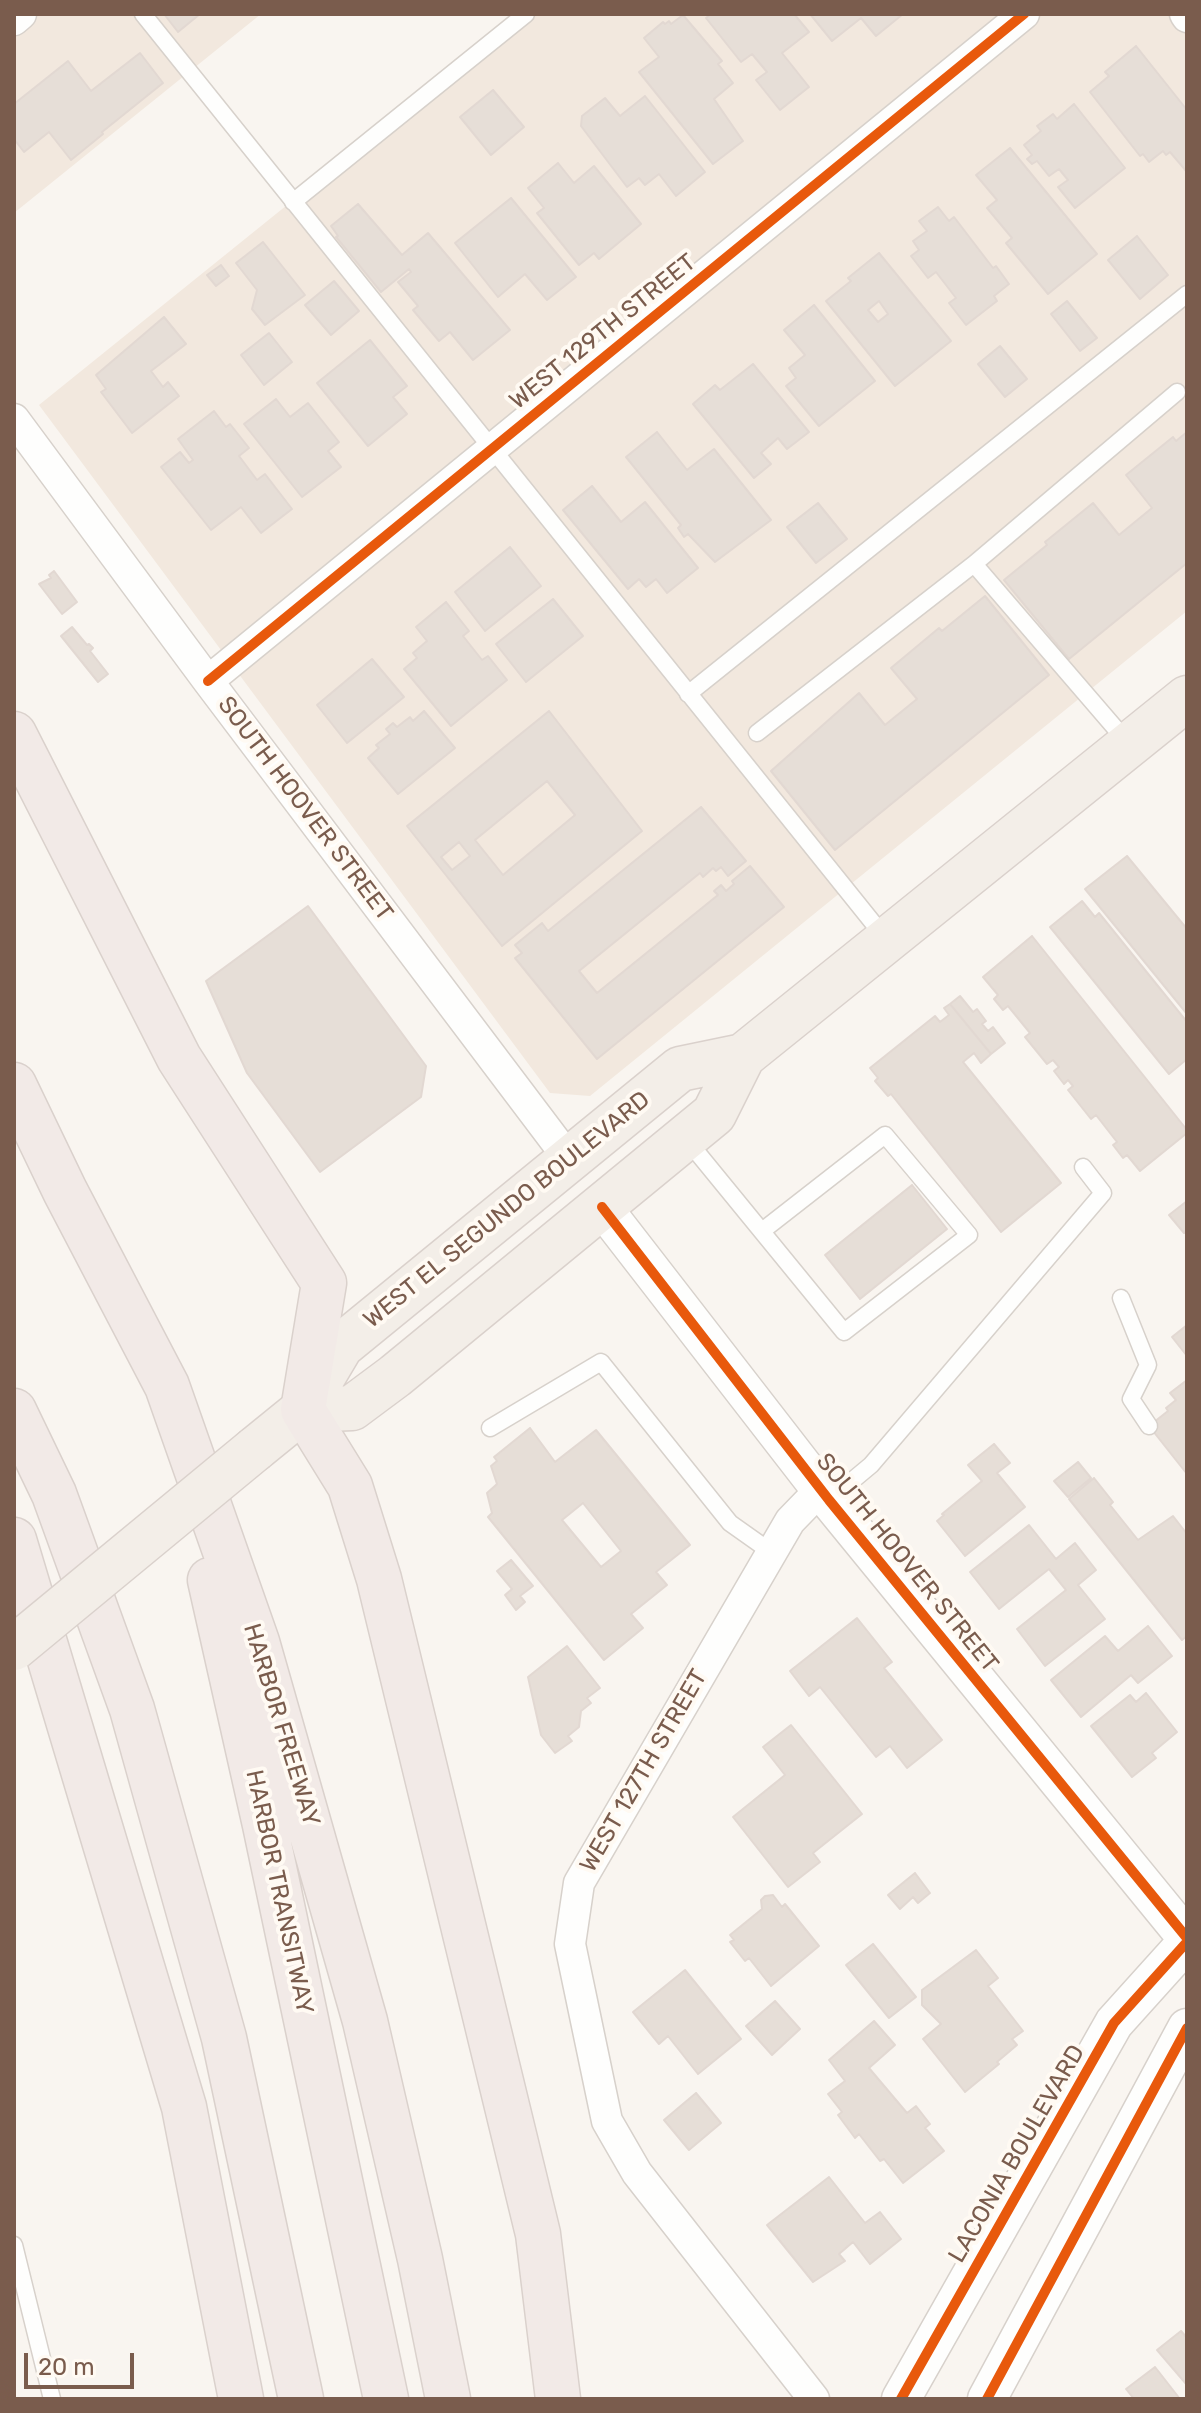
<!DOCTYPE html>
<style>
body{margin:0}
#map{position:relative;width:1201px;height:2413px;overflow:hidden;background:#f9f5f0;font-family:Rubik,sans-serif}
canvas{display:block}
.frame{position:absolute;inset:0;border:16px solid #7a5c4d;pointer-events:none}
.scale{position:absolute;left:24px;top:2353px;width:110px;height:36px;box-sizing:border-box;border:4px solid #7a5c4d;border-top:0;padding-left:10px;font-size:24px;line-height:28px;white-space:nowrap;color:#7a5c4d;-webkit-text-stroke:6px #fffaf3;paint-order:stroke}
</style>
<div id="map">
<canvas width="1201" height="2413"></canvas>
<div class="frame"></div>
<div class="scale">20 m</div>
</div>
<script>
const ctx = document.querySelector('canvas').getContext('2d');
ctx.lineJoin = 'round';
function fillPath(path, color) {
  ctx.fillStyle = color;
  ctx.fill(path, 'evenodd');
}
function toPath(rows) {
  const path = new Path2D();
  for (const r of rows) {
    path.moveTo(r[0], r[1]);
    for (let i = 2; i < r.length; i += 2) path.lineTo(r[i], r[i + 1]);
  }
  return path;
}
function strokePath(path, color, width, dash) {
  ctx.strokeStyle = color;
  ctx.lineWidth = width;
  ctx.lineCap = dash ? 'butt' : 'round';
  ctx.setLineDash(dash || []);
  ctx.stroke(path);
}
function label(font, color, halo, rows, align = 'center') {
  ctx.font = font + ' Rubik,sans-serif';
  ctx.lineWidth = 8;
  ctx.setLineDash([]);
  ctx.textBaseline = 'middle';
  ctx.strokeStyle = halo;
  ctx.fillStyle = color;
  for (const [text, x, y, turn = 0] of rows) {
    ctx.save();
    ctx.translate(x, y);
    ctx.rotate((+turn || 0) * Math.PI / 180);
    ctx.textAlign = isNaN(turn) ? turn : align;
    if (halo) ctx.strokeText(text, 0, 0);
    ctx.fillText(text, 0, 0);
    ctx.restore();
  }
}
const residential = toPath([
 [14,14,261,14,14,213],
 [524,14,1187,14,1187,611,590,1096,550,1093,39,405]
]);
const building = toPath([
 [164,14,200,14,178,32,164,14],
 [711,14,794,14,809,32,782,53,809,87,780,110,756,80,767,72,752,54,741,62,706,18,711,14],
 [810,14,903,14,876,36,861,18,832,41,810,14],
 [683,15,722,61,718,64,733,83,714,99,743,141,713,164,639,72,659,57,644,38,663,22,665,24,669,21,671,24,683,15],
 [1136,46,1187,110,1187,172,1170,152,1166,155,1163,151,1149,162,1143,154,1140,156,1090,92,1109,76,1105,72,1136,46],
 [140,53,163,83,102,132,103,134,71,160,49,132,24,152,14,139,14,104,68,61,91,91,140,53],
 [493,90,524,127,491,155,460,117,493,90],
 [645,96,705,172,676,196,659,174,645,185,639,178,627,187,581,126,582,116,605,98,620,116,645,96],
 [1074,104,1125,168,1075,208,1058,187,1068,180,1059,169,1049,176,1037,161,1032,164,1027,159,1032,155,1024,145,1041,131,1037,126,1053,114,1057,119,1074,104],
 [1010,148,1097,254,1048,294,1006,243,1012,238,987,208,997,200,976,175,1010,148],
 [558,163,574,183,594,166,641,224,599,259,594,253,579,265,537,213,544,208,528,188,558,163],
 [511,198,576,277,547,300,525,274,498,297,455,243,511,198],
 [358,204,402,255,428,233,510,330,473,360,450,332,439,341,413,310,418,306,398,282,411,272,409,269,381,292,336,237,338,236,331,226,358,204],
 [938,207,949,221,954,217,993,268,996,266,1009,284,994,296,997,301,966,325,949,303,956,298,936,272,928,278,911,256,919,250,913,241,927,231,919,221,938,207],
 [1137,236,1168,275,1140,299,1108,260,1137,236],
 [263,242,305,295,265,325,252,309,257,290,236,263,263,242],
 [879,253,951,341,895,386,826,301,851,281,848,278,879,253],
 [879,301,888,314,878,322,868,310,879,301],
 [221,265,229,276,216,286,207,275,221,265],
 [334,281,359,311,331,335,305,305,334,281],
 [1067,301,1097,338,1080,351,1051,314,1067,301],
 [814,305,875,381,819,426,786,386,796,378,789,368,805,355,784,330,814,305],
 [164,317,186,344,151,371,163,387,168,382,179,396,132,433,101,392,106,389,96,375,164,317],
 [269,333,292,362,264,385,241,355,269,333],
 [370,340,407,386,393,397,407,414,368,446,317,383,370,340],
 [1000,346,1027,379,1005,397,978,364,1000,346],
 [753,364,809,432,787,449,778,438,761,453,771,464,754,478,693,404,715,385,720,390,753,364],
 [276,399,290,417,308,403,339,442,328,451,341,467,302,497,244,424,276,399],
 [214,411,226,427,230,424,249,448,239,456,257,480,265,474,292,509,261,533,241,507,211,530,161,467,180,452,189,463,193,460,178,439,214,411],
 [657,432,687,470,714,449,771,520,715,562,688,534,684,537,678,528,681,525,626,457,657,432],
 [1187,432,1187,563,1069,659,1004,580,1047,545,1045,542,1093,503,1119,535,1152,508,1126,475,1173,437,1176,441,1187,432],
 [592,486,621,522,645,502,698,568,667,593,656,579,646,587,639,579,628,589,563,510,592,486],
 [818,503,847,539,816,563,787,527,818,503],
 [510,547,541,586,485,631,455,592,510,547],
 [54,571,77,602,62,614,39,584,51,578,49,575,54,571],
 [985,596,1049,675,835,850,771,771,859,693,885,725,917,699,891,668,939,628,942,631,985,596],
 [553,599,583,636,526,682,496,644,553,599],
 [446,602,469,631,463,636,482,660,488,656,507,680,451,726,404,669,417,658,413,653,427,641,416,627,446,602],
 [72,627,87,645,89,644,93,648,90,651,108,674,98,682,61,636,72,627],
 [372,659,404,697,347,743,317,705,372,659],
 [424,711,455,748,398,794,368,758,379,748,376,745,390,734,386,729,393,723,397,727,410,717,413,721,424,711],
 [549,711,642,831,502,946,407,826,549,711],
 [547,781,575,815,503,875,475,840,547,781],
 [459,842,470,856,452,870,441,857,459,842],
 [701,807,746,861,728,876,721,867,716,871,713,868,703,877,700,873,579,971,597,993,718,895,714,891,721,885,726,891,734,884,732,881,750,866,784,907,597,1059,515,958,522,953,515,945,542,923,548,931,701,807],
 [1127,856,1187,929,1187,1014,1085,889,1127,856],
 [1082,901,1095,917,1099,913,1187,1022,1187,1059,1169,1074,1050,927,1082,901],
 [308,906,426,1066,421,1097,320,1172,247,1073,206,981,308,906],
 [1032,936,1187,1130,1187,1133,1140,1171,1127,1155,1123,1158,1113,1145,1117,1142,1096,1115,1091,1119,1068,1090,1073,1086,1068,1080,1064,1084,1054,1071,1059,1067,1053,1060,1047,1064,1025,1037,1030,1033,1008,1006,1003,1010,994,999,998,995,983,977,1032,936],
 [960,996,973,1012,977,1009,986,1021,982,1024,988,1031,993,1027,1005,1043,991,1054,950,1004,960,996],
 [950,1004,991,1054,981,1063,974,1053,963,1062,1061,1183,1001,1232,891,1094,888,1096,875,1081,878,1078,870,1068,935,1016,940,1022,949,1015,944,1008,950,1004],
 [912,1185,947,1229,860,1299,825,1255,912,1185],
 [1187,1201,1187,1232,1184,1233,1169,1215,1187,1201],
 [1187,1325,1187,1356,1172,1337,1187,1325],
 [1187,1380,1187,1474,1149,1426,1168,1411,1166,1408,1176,1400,1170,1393,1187,1380],
 [530,1428,555,1462,596,1430,690,1545,656,1572,667,1585,631,1614,643,1628,604,1660,488,1517,492,1513,487,1493,497,1484,491,1466,497,1461,494,1457,530,1428],
 [583,1503,621,1551,601,1567,562,1520,583,1503],
 [994,1444,1010,1463,997,1473,1025,1507,965,1556,937,1521,944,1515,942,1514,982,1481,968,1465,994,1444],
 [1078,1462,1091,1478,1068,1497,1054,1481,1078,1462],
 [1094,1478,1113,1502,1110,1505,1138,1540,1173,1516,1187,1534,1187,1636,1182,1640,1069,1499,1094,1478],
 [1029,1525,1056,1559,1075,1543,1096,1570,1078,1585,1105,1619,1045,1666,1017,1629,1066,1590,1049,1569,999,1609,970,1572,1029,1525],
 [511,1560,533,1586,520,1596,525,1602,516,1610,505,1595,512,1589,497,1571,511,1560],
 [857,1618,892,1662,884,1668,942,1740,907,1768,890,1746,876,1757,820,1687,809,1696,790,1671,857,1618],
 [1148,1626,1172,1656,1138,1683,1131,1675,1081,1717,1051,1680,1105,1636,1118,1651,1148,1626],
 [567,1646,600,1688,587,1698,591,1703,581,1711,579,1727,568,1736,572,1741,555,1753,541,1735,528,1677,567,1646],
 [1146,1693,1177,1732,1152,1753,1156,1758,1132,1777,1091,1726,1130,1695,1136,1702,1146,1693],
 [791,1725,862,1814,813,1853,820,1862,788,1887,733,1817,785,1775,763,1747,791,1725],
 [915,1873,930,1893,918,1903,913,1897,900,1909,888,1895,915,1873],
 [773,1895,782,1907,785,1904,819,1946,771,1986,749,1958,745,1961,730,1942,734,1940,730,1935,762,1909,761,1900,765,1896,773,1895],
 [873,1944,916,1997,889,2018,846,1965,873,1944],
 [976,1950,998,1978,988,1986,1023,2031,1012,2039,1017,2045,997,2062,999,2064,965,2092,923,2039,941,2024,922,2005,922,1990,976,1950],
 [685,1970,741,2039,698,2074,668,2036,659,2044,633,2012,685,1970],
 [775,2001,800,2029,772,2055,746,2026,775,2001],
 [874,2021,895,2045,869,2068,907,2113,916,2106,930,2124,925,2128,944,2151,903,2183,884,2159,880,2161,859,2134,855,2138,838,2115,842,2112,828,2094,845,2081,829,2060,874,2021],
 [696,2093,721,2123,689,2150,664,2120,696,2093],
 [829,2177,865,2223,880,2212,901,2239,870,2264,853,2242,839,2254,845,2261,813,2282,767,2225,829,2177],
 [1181,2331,1187,2338,1187,2385,1157,2350,1181,2331],
 [1155,2367,1180,2399,1134,2399,1126,2389,1155,2367]
]);
const service = toPath([
 [143,14,886,939],
 [293,202,526,14],
 [974,564,1128,743],
 [688,694,1187,294],
 [757,733,974,564,1177,392],
 [687,1140,844,1332,969,1235,885,1135,762,1231],
 [1121,1298,1148,1365,1131,1399,1149,1426],
 [490,1428,601,1362,730,1523,771,1552],
 [829,1500,871,1465,1103,1193,1083,1167],
 [14,2245,52,2399]
]);
const minor = toPath([
 [1185,14,1187,17],
 [14,20,21,14],
 [14,419,208,681,569,1159],
 [208,681,1024,14],
 [814,2399,637,2173,607,2121,570,1944,579,1883,790,1521,821,1489]
]);
const tertiary = toPath([
 [602,1207,829,1500,1187,1938],
 [901,2399,1114,2023,1187,1942],
 [987,2399,1187,2028]
]);
const primary = toPath([
 [303,1410,352,1408,395,1376,714,1114,743,1056,1187,698],
 [255,1449,303,1410,341,1346,680,1069,743,1056]
]);
const motorway = toPath([
 [14,734,179,1058,324,1283,303,1410,350,1486,379,1579,538,2234,558,2399],
 [14,1085,65,1191,167,1386,257,1642,365,2021,420,2259,448,2399],
 [14,1411,54,1494,132,1709,224,2038,301,2399],
 [14,1540,184,2107,241,2399],
 [210,1580,265,1825,386,2399]
]);
const primaryBridge = toPath([
 [14,1648,255,1449]
]);
const cycleway = toPath([
 [208,681,1024,14],
 [602,1207,829,1500,1187,1938],
 [901,2399,1114,2023,1187,1942],
 [987,2399,1187,2028]
]);
const streetNames = [
 ["WEST 129TH STREET",603,332,-39],
 ["SOUTH HOOVER STREET",305,809,53],
 ["WEST EL SEGUNDO BOULEVARD",507,1210,-39],
 ["SOUTH HOOVER STREET",907,1563,51],
 ["HARBOR FREEWAY",281,1725,73],
 ["WEST 127TH STREET",644,1771,-60],
 ["HARBOR TRANSITWAY",279,1892,78],
 ["LACONIA BOULEVARD",1017,2154,-60]
];
fillPath(residential, '#f2e8de');
fillPath(building, '#e6ded7');
strokePath(building, '#e2d8d2', 2);
strokePath(service, '#d7d1cb', 19);
strokePath(minor, '#d7d1cb', 33);
strokePath(tertiary, '#d7d1cb', 41);
strokePath(primary, '#dad1cc', 47);
strokePath(motorway, '#dad1cc', 47);
strokePath(service, '#fefefd', 16);
strokePath(minor, '#fefefd', 30);
strokePath(tertiary, '#fefefd', 38);
strokePath(primary, '#f3eee8', 44);
strokePath(motorway, '#f2eae7', 44);
strokePath(primaryBridge, '#dad1cc', 47, []);
strokePath(primaryBridge, '#f3eee8', 44);
strokePath(cycleway, '#e8590c', 10);
label('24px', '#7a5c4d', '#fffaf3', streetNames);
</script>
